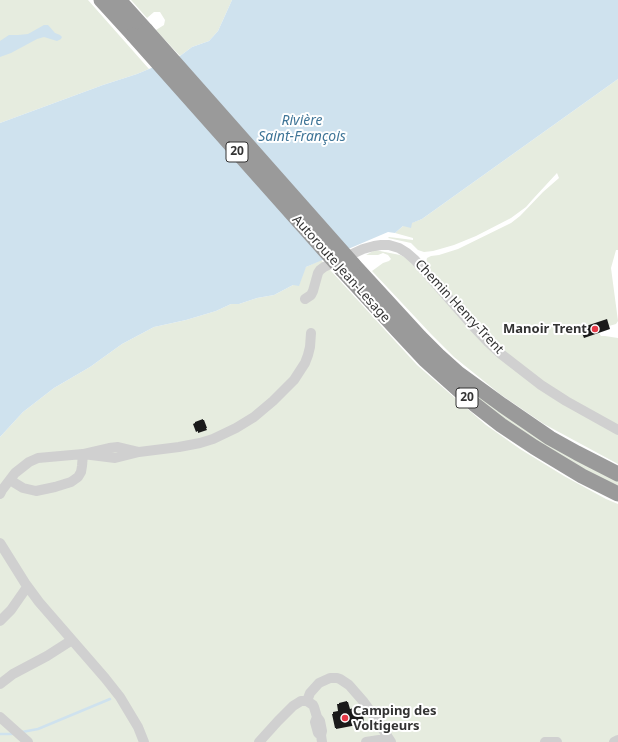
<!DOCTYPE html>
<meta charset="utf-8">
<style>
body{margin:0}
canvas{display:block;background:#fff}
</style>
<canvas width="618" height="742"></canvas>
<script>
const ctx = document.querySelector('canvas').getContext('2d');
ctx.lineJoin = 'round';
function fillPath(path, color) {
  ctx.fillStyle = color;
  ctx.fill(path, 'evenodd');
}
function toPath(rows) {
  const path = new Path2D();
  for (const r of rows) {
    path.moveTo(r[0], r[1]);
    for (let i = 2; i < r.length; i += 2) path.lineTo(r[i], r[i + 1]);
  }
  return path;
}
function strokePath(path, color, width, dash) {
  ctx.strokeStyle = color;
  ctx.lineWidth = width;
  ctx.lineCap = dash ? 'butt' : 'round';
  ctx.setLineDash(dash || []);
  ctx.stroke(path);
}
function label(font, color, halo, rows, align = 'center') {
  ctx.font = font + ' "Noto Sans",sans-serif';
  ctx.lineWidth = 4;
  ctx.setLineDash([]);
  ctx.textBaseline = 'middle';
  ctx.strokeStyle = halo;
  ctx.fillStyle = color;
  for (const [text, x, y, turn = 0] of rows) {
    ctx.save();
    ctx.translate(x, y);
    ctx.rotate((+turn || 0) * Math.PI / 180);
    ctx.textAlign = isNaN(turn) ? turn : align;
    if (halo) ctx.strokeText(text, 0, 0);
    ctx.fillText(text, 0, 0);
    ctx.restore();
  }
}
const green = toPath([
 [0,0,88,0,149,69,137,74,103,85,0,123],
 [131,0,232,0,218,31,209,41,192,47,180,56,156,30,164,25,165,20,160,12,154,12,147,18],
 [618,79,618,250,616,250,611,268,618,321,616,324,609,326,581,328,584,337,599,333,601,336,605,336,618,338,618,426,595,414,539,379,502,350,479,327,428,270,426,263,427,258,431,256,439,255,458,249,511,223,520,216,543,192,559,178,557,173,533,199,526,207,511,218,476,236,454,245,433,251,424,252,418,250,411,243,388,238,389,237,413,240,413,238,395,233,403,226,422,219],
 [375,250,400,255,411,260,479,336,618,434,618,464,544,424,500,394,454,357,431,334,372,271,383,263,389,261,391,259,388,255,383,253,378,255,366,255],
 [321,260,417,365,486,425,520,449,564,476,606,499,618,504,618,742,0,742,0,437,23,412,54,388,90,367,122,344,154,327,186,320,216,311,231,304,239,304,257,298,274,295,293,285,306,267],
 [475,393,618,481,618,487,590,473,526,435,473,396]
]);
const water = toPath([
 [232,0,618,0,618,79,422,219,412,223,411,228,403,226,395,233,388,232,306,267,299,286,293,285,274,295,257,298,239,304,231,304,216,311,186,320,154,327,122,344,90,367,54,388,23,412,0,437,0,123,103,85,137,74,180,56,192,47,209,41,218,31],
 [44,25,48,25,55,33,60,35,62,37,61,39,57,41,44,37,37,39,11,53,0,57,0,41,9,35,18,35,28,34]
]);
const stream = toPath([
 [22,732,38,729,110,699],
 [0,734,12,734]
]);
const building = toPath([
 [607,319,610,329,584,338,580,328],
 [203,419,203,420,204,420,207,428,206,428,207,430,198,433,198,431,196,432,193,424,195,423,195,422],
 [347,701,347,702,348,702,350,709,354,708,355,710,356,709,357,716,363,714,364,723,357,724,357,725,336,729,336,728,335,728,332,714,333,714,333,712,338,711,337,704,339,704,339,703]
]);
const minor = toPath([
 [305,299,311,295,313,291,318,273,320,270,324,267,363,249,374,246,381,245,389,245,399,248,407,253,415,260,472,325,488,342,501,354,541,385,566,401,618,430],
 [83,454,115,458,139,452,179,447,200,443,213,439,236,428,254,417,273,401,294,380,305,363,308,355,310,347,311,333],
 [10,480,23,488,36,491,55,487,71,482,78,477,81,472,82,466,83,454],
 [0,494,2,490,15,473,29,462,38,458,83,454,109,448,118,447,139,452],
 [0,543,25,583,39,602,105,678,120,697,138,727,144,742],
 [0,621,11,610,27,587],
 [0,684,13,674,47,656,72,640],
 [307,701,310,693,319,683,330,678,337,678,340,679,349,685,363,701,376,719,391,742],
 [0,717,28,742],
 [321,735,318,733,315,722,317,717,320,721,322,731,321,735,322,742],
 [259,742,278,721,293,706,301,701,307,701,313,705,314,707,317,717],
 [366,742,379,740,388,742],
 [545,742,557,742],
 [614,742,618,740]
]);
const highway = toPath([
 [101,0,133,35],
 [119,0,146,30],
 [353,264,420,337,438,355,458,373,502,405,550,438,577,453,618,474],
 [342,270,397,330,425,360,474,404,501,425,534,447,582,476,618,494]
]);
const highwayBridge = toPath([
 [146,30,353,264],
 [133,35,342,270]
]);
const markers = [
 [595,329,4,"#e63946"],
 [345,718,4,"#e63946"]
];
const shields = [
 [237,152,22],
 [467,398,22]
];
const shieldNames = [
 ["20",237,152],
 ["20",467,398]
];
const streetNames = [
 ["Autoroute Jean-Lesage",341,269,48],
 ["Chemin Henry-Trent",459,307,47]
];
const poiNames = [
 ["Manoir Trent",587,329],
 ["Camping des",353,711,"left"],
 ["Voltigeurs",353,726,"left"]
];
const waterNames = [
 ["Rivière",302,121],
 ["Saint-François",302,137]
];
fillPath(green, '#e6ecdf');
fillPath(water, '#cfe2ee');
strokePath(stream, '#cfe2ee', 2.5);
fillPath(building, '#1a1a1a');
strokePath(minor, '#d0d0d0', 10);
strokePath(highway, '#9a9a9a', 15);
strokePath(highwayBridge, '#9a9a9a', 15);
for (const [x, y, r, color] of markers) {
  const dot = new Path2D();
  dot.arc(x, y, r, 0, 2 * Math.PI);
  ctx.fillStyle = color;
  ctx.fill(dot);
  strokePath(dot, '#fff', 1.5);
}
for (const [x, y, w] of shields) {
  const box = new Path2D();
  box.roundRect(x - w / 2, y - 10, w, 20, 3);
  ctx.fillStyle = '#fff';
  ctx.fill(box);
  strokePath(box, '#333', 1);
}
label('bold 12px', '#333', null, shieldNames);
label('13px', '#333', '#fff', streetNames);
label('bold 13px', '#333', '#fff', poiNames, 'right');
label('italic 14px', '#3f7597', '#fff', waterNames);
</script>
